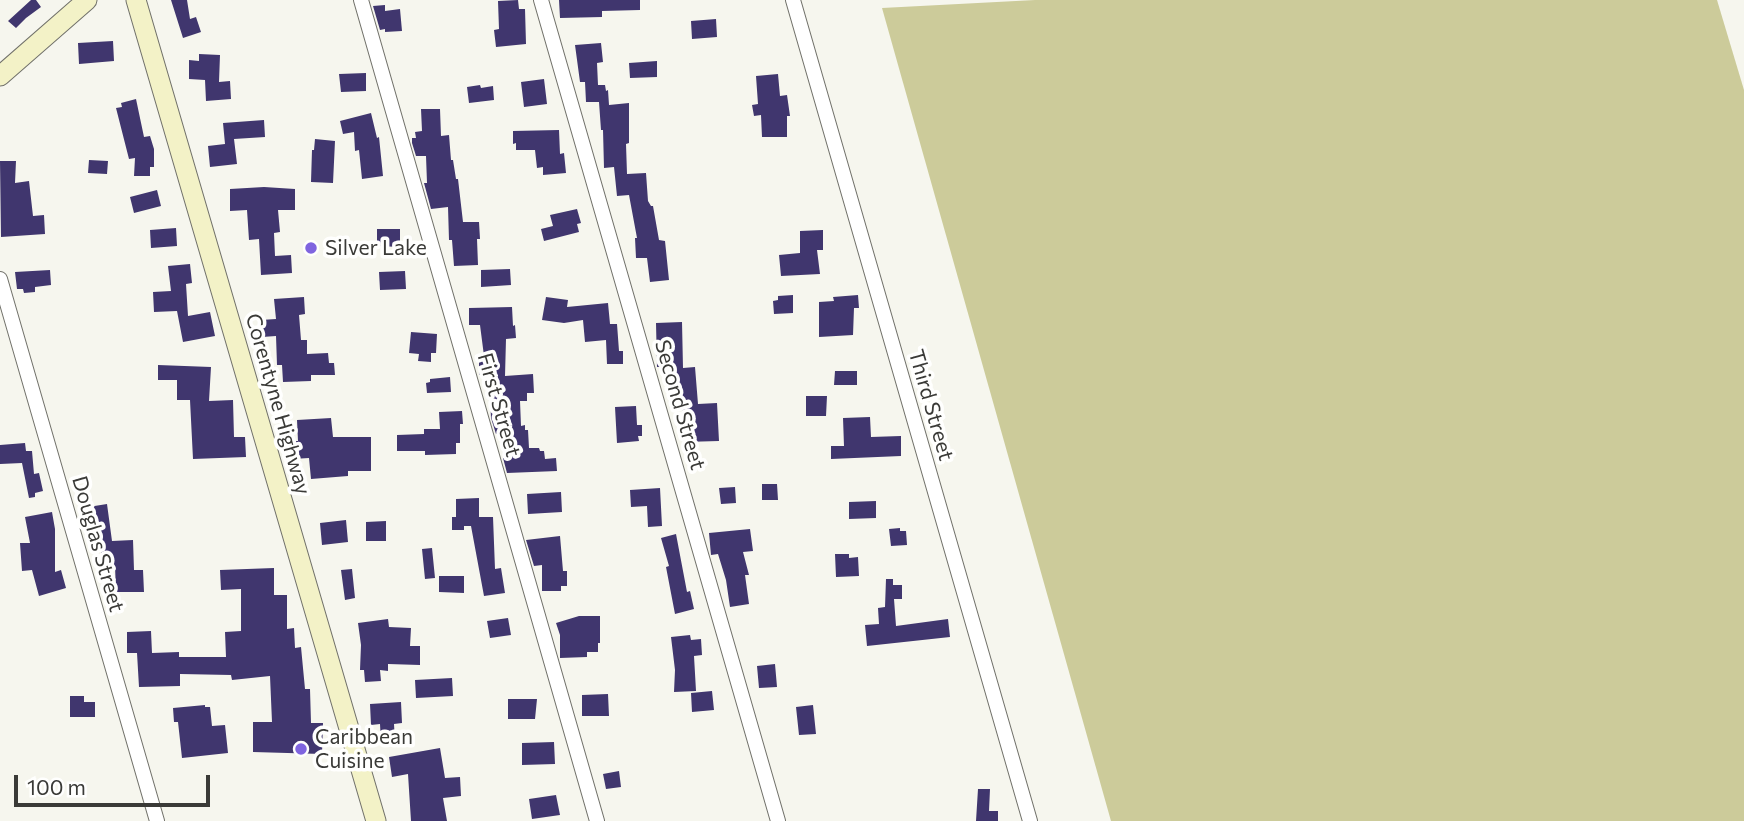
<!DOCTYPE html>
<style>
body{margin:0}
#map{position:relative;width:1744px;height:821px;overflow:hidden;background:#f6f6ee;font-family:Commissioner,sans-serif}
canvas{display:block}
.scale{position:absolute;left:14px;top:775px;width:196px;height:32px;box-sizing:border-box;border:4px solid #3a3a37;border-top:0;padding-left:9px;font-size:21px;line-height:24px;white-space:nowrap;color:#3a3a37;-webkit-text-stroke:5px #fffffe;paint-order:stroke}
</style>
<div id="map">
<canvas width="1744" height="821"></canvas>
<div class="scale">100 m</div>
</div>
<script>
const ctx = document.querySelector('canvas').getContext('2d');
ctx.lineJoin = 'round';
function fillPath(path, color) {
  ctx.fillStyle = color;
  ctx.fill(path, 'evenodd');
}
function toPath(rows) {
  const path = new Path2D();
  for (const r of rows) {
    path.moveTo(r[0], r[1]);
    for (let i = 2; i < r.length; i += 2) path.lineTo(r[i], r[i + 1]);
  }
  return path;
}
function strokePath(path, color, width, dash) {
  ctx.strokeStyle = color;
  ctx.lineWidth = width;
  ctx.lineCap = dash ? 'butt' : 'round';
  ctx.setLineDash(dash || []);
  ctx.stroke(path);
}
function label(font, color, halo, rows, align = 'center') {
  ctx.font = font + ' Commissioner,sans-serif';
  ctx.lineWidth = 7;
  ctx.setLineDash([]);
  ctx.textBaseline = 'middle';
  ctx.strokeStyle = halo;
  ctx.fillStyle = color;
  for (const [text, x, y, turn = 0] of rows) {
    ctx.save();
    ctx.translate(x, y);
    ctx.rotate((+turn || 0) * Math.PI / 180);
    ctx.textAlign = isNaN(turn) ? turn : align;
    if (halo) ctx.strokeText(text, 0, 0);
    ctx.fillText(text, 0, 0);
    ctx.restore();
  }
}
const green = toPath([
 [1035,0,1717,0,1744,90,1744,821,1111,821,882,8]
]);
const building = toPath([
 [31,0,36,0,41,7,26,18,16,28,8,21],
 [171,0,187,0,190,19,196,17,201,32,183,38],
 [518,0,519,9,525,9,526,44,496,47,494,30,499,29,498,1],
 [559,0,640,0,640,10,602,11,602,17,560,18],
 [385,5,385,11,400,9,402,31,385,32,385,29,380,30,373,6],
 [716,19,717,37,692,39,691,21],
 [113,41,114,61,79,64,78,43],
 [601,43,603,62,597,63,598,85,605,85,606,91,608,90,609,105,629,103,629,143,626,144,627,174,646,173,648,201,651,206,653,206,659,240,665,241,669,280,650,282,647,258,636,258,635,238,637,238,629,195,617,196,614,167,604,168,603,130,601,130,599,102,586,102,585,82,580,82,575,45],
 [199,54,220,55,219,82,230,81,231,99,206,101,205,80,189,79,189,60,199,61],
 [657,61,657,77,630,78,629,63],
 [366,73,366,91,341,92,339,74],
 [778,74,780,96,787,95,790,116,787,116,787,137,762,137,761,115,754,116,752,105,758,104,756,76],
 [544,79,547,104,524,107,521,82],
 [480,85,481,88,493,86,494,100,469,103,467,87],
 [136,99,144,137,150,136,154,149,154,167,150,167,150,176,134,176,135,158,129,159,116,108,122,107,121,103],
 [421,109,440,109,441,136,449,135,451,160,453,160,456,179,458,179,463,222,479,222,480,239,477,239,478,265,454,266,452,240,449,240,448,207,431,209,424,183,427,183,426,156,416,156,412,143,412,138,416,138,415,132,422,131],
 [371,113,377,138,379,137,383,176,362,179,359,150,355,151,354,132,343,134,340,121],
 [264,120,265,137,234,139,237,164,210,167,208,146,225,144,223,123],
 [559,130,560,154,564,153,566,173,543,175,543,167,537,168,535,150,516,150,516,143,513,144,513,131],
 [315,139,335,141,333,183,311,182,312,150,314,150],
 [89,160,108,161,107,174,88,173],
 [0,161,16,161,15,183,29,181,33,216,44,215,45,234,1,237],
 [264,187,295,189,295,210,278,210,280,232,274,233,275,256,291,255,292,273,261,275,259,239,249,240,247,210,230,211,230,189],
 [157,190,161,206,134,213,130,197],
 [577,209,581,223,577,224,579,232,544,241,541,229,553,226,550,215],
 [176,228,177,246,151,248,150,230],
 [377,229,400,229,400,247,377,246],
 [823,230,823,250,817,250,820,274,781,276,779,255,800,253,800,231],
 [190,264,192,283,186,284,188,316,210,312,215,336,183,342,177,311,154,312,153,292,171,291,168,266],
 [510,269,511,285,481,287,481,270],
 [50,270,51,285,35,287,35,292,24,293,23,289,17,289,15,272],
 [405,271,406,289,380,290,379,272],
 [793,295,793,313,774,314,773,301,778,300,778,296],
 [858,295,859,308,854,308,853,335,819,337,819,302,834,301,833,297],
 [304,297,305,314,299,315,301,340,307,340,307,354,328,353,329,363,334,363,335,375,311,375,311,381,283,382,282,365,277,365,276,336,262,337,261,320,276,319,274,299],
 [546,297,568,300,567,307,608,303,610,324,617,324,619,351,623,351,623,364,607,364,606,340,585,342,583,320,564,323,542,320],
 [512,307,513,326,515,325,516,338,506,339,505,376,533,374,534,393,527,393,527,401,520,401,521,426,525,425,525,430,528,430,529,448,539,448,540,451,544,451,545,459,556,458,557,471,507,473,503,458,509,458,508,434,496,434,491,418,489,375,479,375,479,356,484,356,480,325,469,325,469,308],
 [682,322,683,368,695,367,698,404,717,403,719,441,684,442,682,388,674,389,672,366,657,367,656,323],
 [411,332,437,334,436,353,431,353,431,362,418,361,419,354,409,353],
 [158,365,211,367,209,401,233,400,234,437,245,437,246,457,193,459,190,400,177,400,177,380,158,380],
 [835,371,857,371,857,385,834,385],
 [450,377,451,392,427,393,426,383,430,382,430,379],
 [806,396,827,396,826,416,806,416],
 [636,406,637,425,642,425,642,436,638,436,639,441,617,443,615,407],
 [462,411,463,424,460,424,460,443,456,443,456,454,425,455,425,451,397,451,397,435,424,434,424,429,440,429,439,412],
 [870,417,871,437,901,436,901,456,831,459,831,446,844,446,843,418],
 [331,418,333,437,371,437,371,471,348,471,348,476,311,479,309,458,293,459,292,441,298,441,297,420],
 [25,443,26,451,32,451,34,474,39,473,43,491,35,493,35,497,29,498,22,463,0,464,0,445],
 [762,484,777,484,778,500,762,500],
 [735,487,736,503,721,504,719,488],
 [660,488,662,526,648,527,647,506,631,507,630,490],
 [561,492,562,512,528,514,527,494],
 [479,498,479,517,493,517,495,569,501,568,505,593,484,596,471,526,464,526,464,530,452,530,452,517,456,517,456,499],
 [876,501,876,518,849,519,849,502],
 [107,504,112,541,133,540,134,570,143,570,144,592,116,592,115,566,102,566,100,524,84,526,82,508],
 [52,512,55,529,55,572,61,570,66,588,39,596,32,570,22,571,20,543,30,543,25,517],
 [346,520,348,542,322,545,320,523],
 [386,521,386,541,366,541,366,522],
 [900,528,900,531,906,531,907,545,891,546,889,529],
 [750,529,753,551,743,552,749,575,745,575,749,604,730,607,726,580,718,554,711,555,709,533],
 [676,534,687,592,690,591,694,609,675,614,666,567,669,566,661,538],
 [560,536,563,571,567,571,567,586,561,586,561,591,542,591,542,565,534,566,526,540],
 [432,548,435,578,425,579,422,549],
 [835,554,849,554,849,558,858,557,859,576,836,577],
 [274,568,274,595,287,595,287,629,294,628,295,648,301,647,305,689,310,689,311,723,323,723,322,754,253,752,253,722,272,722,270,676,232,680,231,675,180,674,180,686,139,687,137,653,127,653,127,632,151,631,152,653,179,652,179,657,226,657,225,632,241,631,241,589,221,590,220,570],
 [352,569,355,598,345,600,341,570],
 [439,576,464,576,464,593,439,592],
 [886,579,893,579,893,585,902,585,902,599,894,599,896,626,948,619,950,637,867,646,865,625,879,624,878,608,885,607],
 [579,616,600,616,600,643,598,643,598,652,587,652,587,657,560,658,560,635,556,623],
 [508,618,511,635,490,638,487,621],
 [388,619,389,627,411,628,410,646,420,646,420,665,388,664,388,671,380,670,381,681,365,682,364,670,360,670,361,645,358,623],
 [690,635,691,640,701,639,702,655,694,656,696,691,674,692,675,670,671,637],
 [775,664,777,687,759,688,757,666],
 [452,678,453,696,416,698,415,680],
 [712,691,714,710,692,712,691,693],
 [608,694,609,716,582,716,582,695],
 [70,696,84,696,84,702,95,702,95,717,70,717],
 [508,699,537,699,535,719,508,719],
 [401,702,402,723,394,724,395,742,381,743,380,724,371,725,370,704],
 [205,705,205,707,210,707,212,726,225,725,228,753,182,758,178,722,174,722,173,708],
 [813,705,816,734,799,735,796,707],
 [554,742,555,764,522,765,522,743],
 [440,748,445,778,460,777,461,796,443,798,447,821,411,821,408,774,392,777,389,757],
 [619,771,621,787,606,789,603,774],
 [978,789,990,789,989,811,998,811,998,821,976,821],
 [556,795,560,815,532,819,529,799]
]);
const street = toPath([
 [361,0,597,821],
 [541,0,778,821],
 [793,0,1030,821],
 [0,279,157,821]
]);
const secondary = toPath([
 [136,0,376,821],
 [0,76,87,0]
]);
const markers = [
 [311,248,7,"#7f64df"],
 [301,749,7,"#7f64df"]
];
const poiNames = [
 ["Silver Lake",325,248],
 ["Caribbean",315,737],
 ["Cuisine",315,761]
];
const streetNames = [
 ["Corentyne Highway",278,404,74],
 ["First Street",499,405,74],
 ["Second Street",680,405,74],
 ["Third Street",931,405,74],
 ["Douglas Street",98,544,74]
];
fillPath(green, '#cccb9a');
fillPath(building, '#40366e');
strokePath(street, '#71716a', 16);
strokePath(secondary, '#71716a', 21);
strokePath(street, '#fff', 14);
strokePath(secondary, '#f3f2c7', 19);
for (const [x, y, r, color] of markers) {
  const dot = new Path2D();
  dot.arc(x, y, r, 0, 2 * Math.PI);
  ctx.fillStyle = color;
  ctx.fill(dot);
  strokePath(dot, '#fffffe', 2.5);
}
label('21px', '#3a3a37', '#fffffe', poiNames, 'left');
label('21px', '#3a3a37', '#fffffe', streetNames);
</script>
